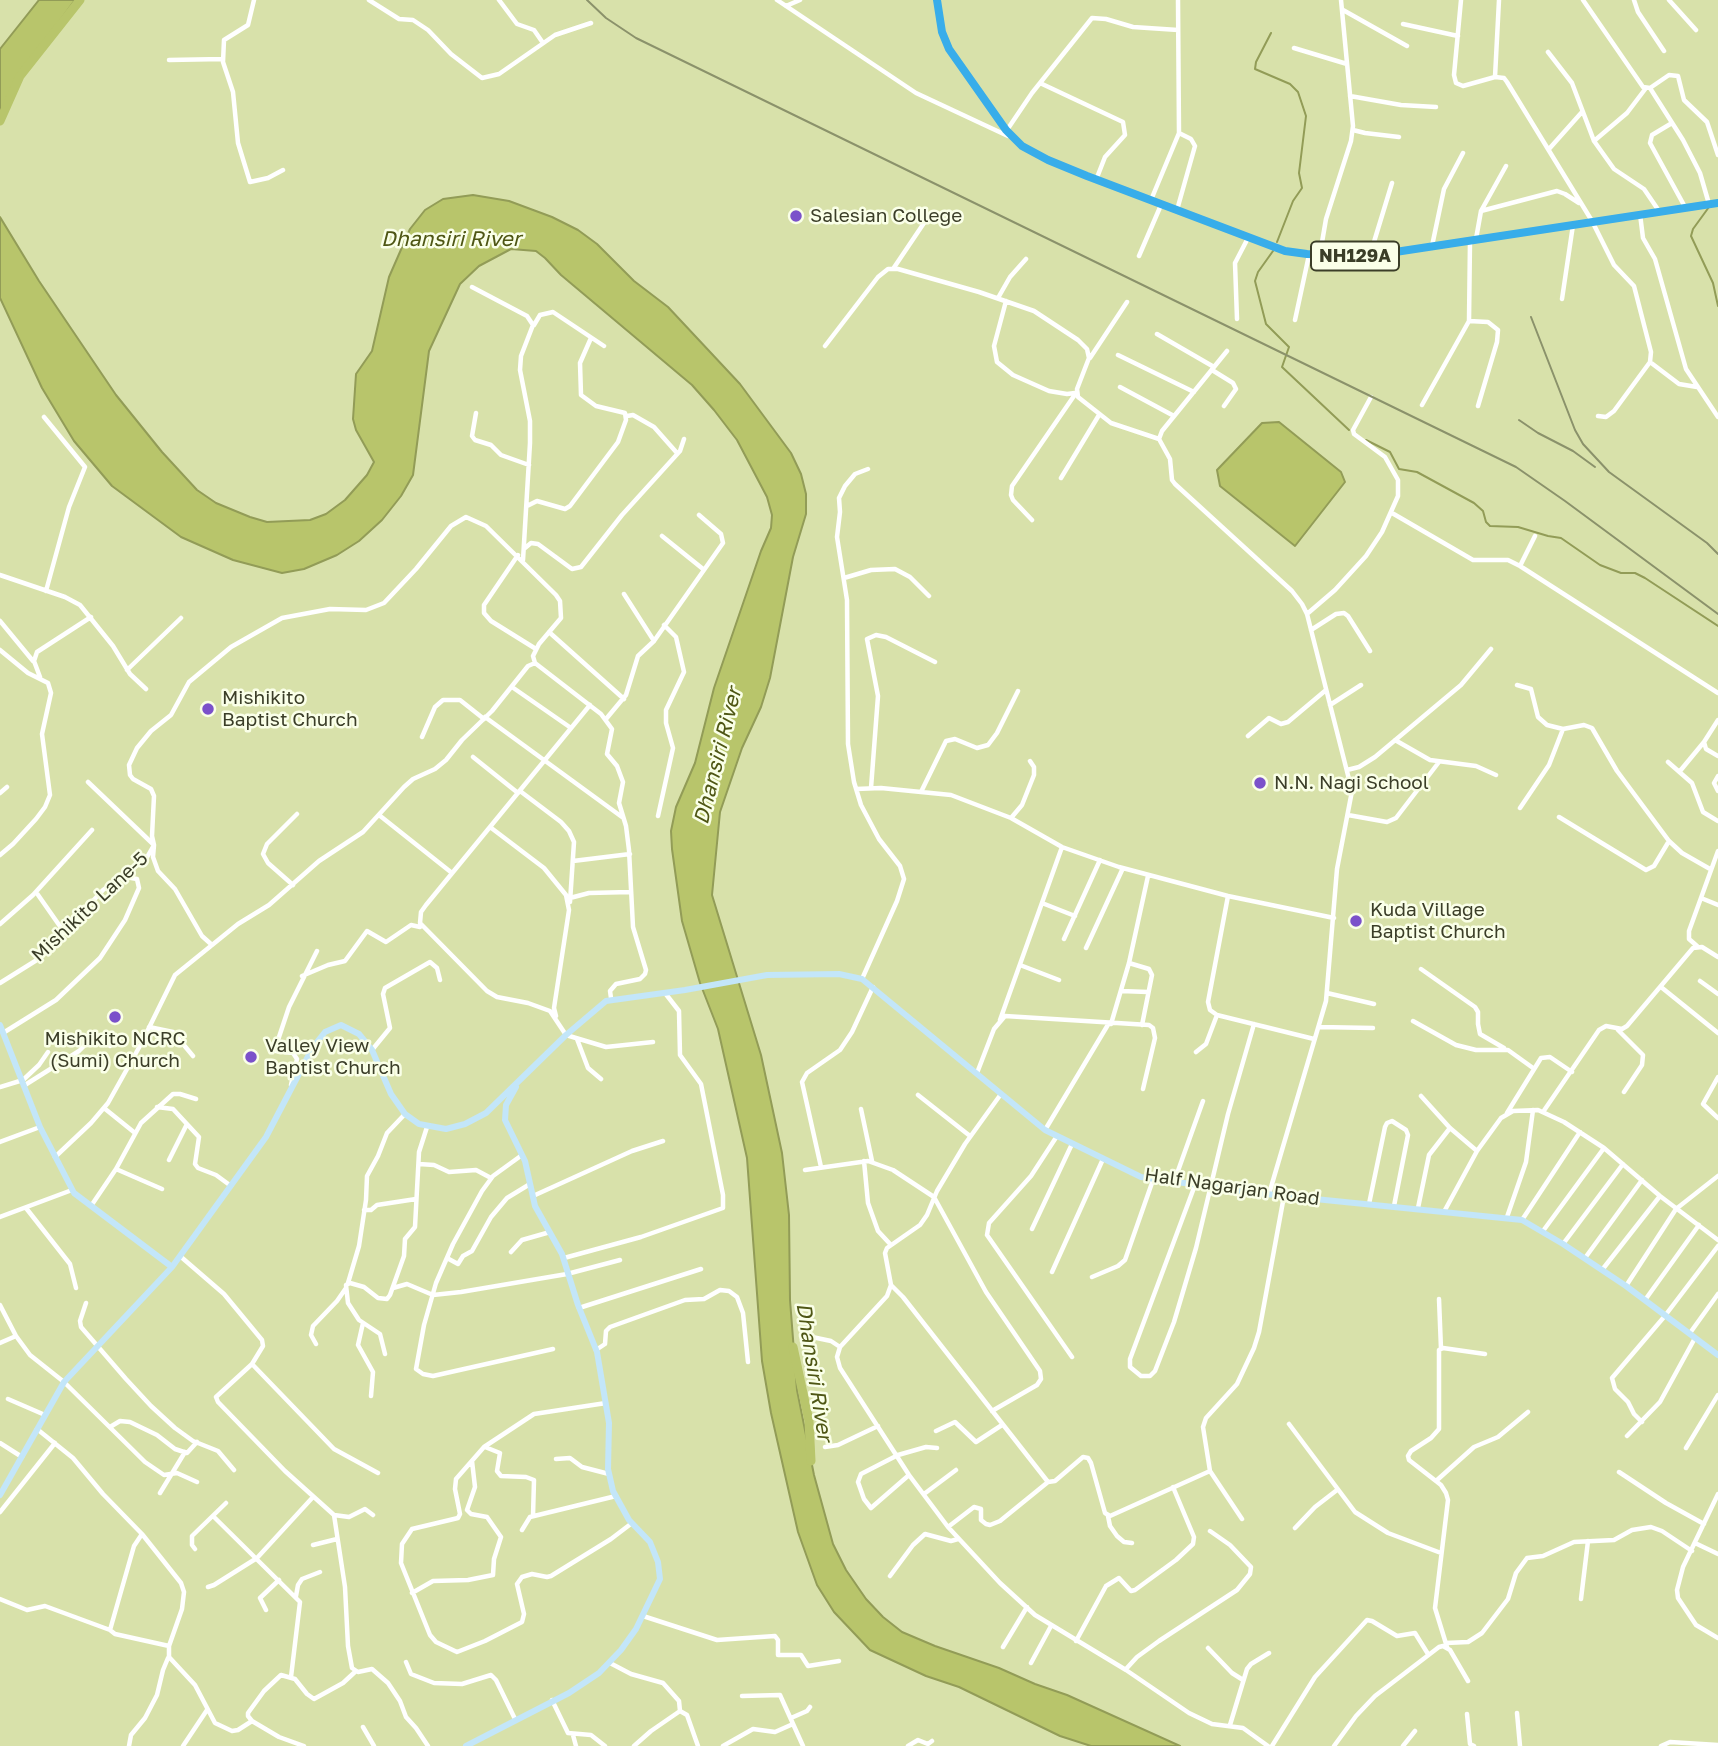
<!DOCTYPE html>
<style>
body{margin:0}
canvas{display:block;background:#d8e1aa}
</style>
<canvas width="1718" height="1746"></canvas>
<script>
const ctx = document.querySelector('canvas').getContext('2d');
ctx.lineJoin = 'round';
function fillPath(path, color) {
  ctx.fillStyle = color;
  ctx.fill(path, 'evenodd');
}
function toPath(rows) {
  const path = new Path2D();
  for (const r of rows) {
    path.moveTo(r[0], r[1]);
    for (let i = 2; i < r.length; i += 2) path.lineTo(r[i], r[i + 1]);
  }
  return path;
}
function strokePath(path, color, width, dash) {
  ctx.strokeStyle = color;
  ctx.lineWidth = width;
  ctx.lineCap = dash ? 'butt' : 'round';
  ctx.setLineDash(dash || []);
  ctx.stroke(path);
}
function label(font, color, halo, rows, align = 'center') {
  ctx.font = font + ' "Golos Text",sans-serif';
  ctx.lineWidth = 5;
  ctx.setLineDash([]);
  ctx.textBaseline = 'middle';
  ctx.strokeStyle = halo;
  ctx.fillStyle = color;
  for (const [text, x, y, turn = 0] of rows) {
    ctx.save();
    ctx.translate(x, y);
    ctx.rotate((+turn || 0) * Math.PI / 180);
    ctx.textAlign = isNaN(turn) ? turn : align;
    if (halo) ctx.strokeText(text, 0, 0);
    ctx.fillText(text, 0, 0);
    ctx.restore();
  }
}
const water = toPath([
 [39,0,75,0,20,76,0,115,0,49,39,0],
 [473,195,509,201,552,217,578,230,597,244,634,281,668,307,740,384,791,453,801,474,806,494,806,514,793,557,770,678,761,707,742,748,720,812,712,895,761,1055,782,1153,789,1215,790,1300,797,1390,814,1475,833,1544,846,1570,866,1599,883,1617,902,1632,935,1646,999,1668,1035,1684,1067,1695,1180,1746,1091,1746,1060,1736,959,1687,926,1676,870,1650,834,1612,817,1585,798,1532,771,1413,762,1361,747,1158,718,1029,700,983,682,921,672,849,671,831,676,807,695,763,714,688,761,551,771,528,772,515,767,497,737,440,714,410,692,385,561,275,545,258,536,251,511,249,479,266,460,284,429,351,413,475,401,496,382,520,359,541,337,555,304,569,282,573,233,560,181,537,112,486,74,441,42,388,0,298,0,217,39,281,116,395,162,452,197,490,216,503,250,517,267,522,310,520,326,514,345,500,367,475,374,462,356,430,353,419,356,374,372,351,389,277,410,229,425,210,443,199,473,195],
 [1279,422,1341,472,1345,482,1295,546,1220,486,1217,470,1262,423,1279,422]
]);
const stream = toPath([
 [1271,33,1256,62,1255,69,1290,84,1298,92,1306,116,1299,173,1302,188,1293,201,1277,242],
 [1709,207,1693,229,1691,236,1713,283,1718,306],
 [1273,251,1258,272,1255,281,1266,324,1289,347,1282,367,1349,430],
 [1366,440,1390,452,1399,469,1417,472,1474,503,1483,511,1486,522,1490,526,1518,527,1548,536,1561,538,1600,565,1621,573,1635,573,1645,578,1718,626]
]);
const river = toPath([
 [0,121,20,76,80,0],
 [793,1347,809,1421,811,1461]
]);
const street = toPath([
 [254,0,248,25,224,40,223,62,233,92,238,143,250,182,268,178,283,170],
 [369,0,399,19,413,20,428,30,451,54,482,78,499,74,555,35,591,23],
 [499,0,517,24,534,30,543,43],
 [777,0,916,93,1008,136],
 [1461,0,1454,75,1456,83,1463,86,1495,77,1504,78,1507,82,1592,221,1614,265,1634,286,1651,352,1650,362,1614,411,1606,417,1598,416],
 [1583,0,1643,87,1650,88,1669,75,1678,76,1684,100,1707,122,1718,155],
 [1634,0,1638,12,1664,51],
 [1669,0,1696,30],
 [786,6,800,0],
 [1343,10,1407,46],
 [1403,24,1458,36],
 [1294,48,1347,64],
 [1548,52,1572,83,1594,141,1614,169,1644,189,1659,211],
 [169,60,223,59],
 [1495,77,1499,0],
 [1040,83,1123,122,1125,135,1105,157,1096,180],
 [1650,88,1683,140,1700,173,1709,204],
 [1350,96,1401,105,1436,107],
 [1672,123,1652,135,1650,143,1685,207],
 [1007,130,1032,93,1092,18,1106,19,1133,27,1178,30],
 [1353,130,1365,133,1399,137],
 [1594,141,1627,113,1646,88],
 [1549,149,1582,112],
 [1151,200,1179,133,1178,0],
 [1177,210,1195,146,1191,139,1179,133],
 [1481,211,1557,191,1565,194,1579,203],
 [1640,214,1643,238,1655,259,1686,369,1718,417],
 [1476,239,1481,211,1506,166],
 [1432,246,1444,189,1463,153],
 [1320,254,1326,219,1351,141,1353,126,1341,0],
 [1370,255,1392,183],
 [1139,256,1161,205],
 [893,269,926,220],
 [472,287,527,316,533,325,521,356,520,370,530,421,530,443,523,560],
 [998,298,1010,277,1026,259],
 [1562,299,1573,225],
 [1006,301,994,346,997,362,1013,375,1049,391,1067,394,1075,393],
 [1237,319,1235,263,1248,238],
 [1295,320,1309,255],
 [1469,321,1488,322,1498,330,1497,342,1478,406],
 [534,325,540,315,553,312,604,346],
 [1157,334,1214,367],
 [825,346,878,277,888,269,898,269,979,292,1034,311,1078,340,1087,349,1089,358,1077,389,1078,397,1111,423,1159,439],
 [1227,351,1162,431,1159,439,1170,459,1172,480,1175,484,1292,591,1302,604,1307,614,1352,791,1337,869,1326,1001,1269,1194],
 [1118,355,1194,392],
 [1090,358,1127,302],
 [1650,362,1679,384,1697,387],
 [1212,370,1233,383,1236,389,1224,406],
 [1120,387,1174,416],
 [1422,405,1469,321,1470,241],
 [476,413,472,436,475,440,491,445,501,455,529,465],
 [627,416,633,415,654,427,677,453],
 [44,417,85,467,69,507,46,591],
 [1061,478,1099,415],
 [527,506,537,501,565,509,570,506,618,442,626,420,625,413,596,406,581,395,580,363,591,338],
 [1392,513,1473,560,1508,560,1520,566,1718,693],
 [1032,520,1013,500,1011,495,1012,486,1076,393],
 [662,536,703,569],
 [525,548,531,543,538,544,572,569,581,567,622,515,680,451,684,439],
 [518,555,484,605,484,613,491,621,536,649],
 [1520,566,1535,536],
 [0,575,65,597,80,605,113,646,130,674,146,689],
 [844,578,871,570,895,569,910,577,929,596],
 [624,594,654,641],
 [1307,614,1335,590,1366,556,1382,532,1398,496,1398,480,1385,457,1354,434,1353,430,1371,397],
 [0,621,33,661],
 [1311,630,1336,614,1344,613,1348,616,1370,651],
 [549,632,624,699],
 [0,650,28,673,48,683,51,693,42,734,50,795,45,807,36,819,13,844,0,855],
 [127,670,181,618],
 [40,677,34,661,37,652,91,617],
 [1517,685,1531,689,1538,717,1547,725,1563,729,1584,725,1592,728,1617,771,1669,841,1682,853,1710,869],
 [512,687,571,728],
 [590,705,426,905,421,912,420,923,487,991,497,997,528,1003,550,1011,566,1035,606,1047,653,1042],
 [1330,705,1361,685],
 [485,717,622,817],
 [606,719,626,695,638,656,654,641,723,543,721,534,699,515],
 [1718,720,1704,742,1706,749,1718,756],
 [1248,736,1269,718,1281,724,1288,722,1326,690],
 [422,737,435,707,443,700,460,700,484,719],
 [1395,740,1430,760,1476,766,1496,775],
 [473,757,518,793],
 [1668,762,1692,783,1703,812,1718,821],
 [1347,770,1359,767,1375,757,1461,685,1491,649],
 [1680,771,1704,742],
 [1718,776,1714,783,1718,791],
 [88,782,154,845,153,857,158,871,175,889,202,936,212,945],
 [871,788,878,696,867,639,876,635,886,637,935,662],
 [856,789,881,788,951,795,1011,818,1062,847,1119,867,1228,896,1334,918],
 [520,791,561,822,569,831,574,842,570,902],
 [921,792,946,741,955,739,977,748,988,745,997,733,1018,691],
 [0,793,7,787],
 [1520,808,1549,765,1563,729],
 [379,815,452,873],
 [1348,815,1387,822,1396,818,1439,762],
 [658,816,673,748,666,723,666,710,684,672,676,637,664,625],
 [1559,817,1646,870,1654,866,1669,841],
 [1011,818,1022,805,1034,775,1034,767,1030,761],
 [490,827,544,868,566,895,569,910,554,1008,556,1016],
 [573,861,630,854],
 [293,885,268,863,263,854,267,844,297,814],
 [36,892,64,932],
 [1228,896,1208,1002,1210,1010,1217,1015,1314,1039],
 [570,898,589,893,630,892],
 [1701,898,1718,905],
 [1042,903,1075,916],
 [0,924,33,895,92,830],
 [1064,939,1100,860],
 [1697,946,1689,939,1689,931,1718,851],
 [1086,948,1123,868],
 [1129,963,1149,969,1152,975,1142,1025],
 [1020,965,1059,980],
 [1421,969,1475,1007,1478,1012,1478,1024,1480,1034,1504,1048],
 [302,976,328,965,345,961,367,931,386,942,411,925,420,927],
 [862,979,897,901,904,879,900,866,879,839,861,805,854,782,848,744,847,600,837,537,840,512,839,498,845,486,855,474,868,469],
 [1700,981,1718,994],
 [0,983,40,958,103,890,146,859,154,845,152,836,154,796,151,789,133,779,130,775,129,765,137,748,151,731,171,715,189,682,231,647,282,618,330,609,366,610,384,603,416,569,451,526,466,517,486,526,556,595,560,601,561,618,539,644,533,656,535,663,601,714,612,729,607,754,617,766,623,782,619,803,626,826,629,850,633,927,646,970,645,974,640,979,616,984,610,991,611,998],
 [1661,987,1718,1033],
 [1121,991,1148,992],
 [1327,993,1374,1004],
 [1000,1020,1062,847],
 [1413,1021,1456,1045,1476,1050,1508,1050,1533,1068],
 [1111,1024,1129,963,1148,876],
 [149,1027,173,1032,193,1056],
 [1319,1027,1373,1028],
 [1618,1030,1643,1055,1642,1065,1624,1092],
 [3,1033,56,1000,100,958,125,920,139,888,137,879,120,876],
 [577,1039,588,1068,601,1079],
 [372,1050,390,1028,383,994,385,988,430,962,437,968,440,980],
 [1196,1052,1206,1044,1217,1015],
 [977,1073,994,1029,1005,1016,1149,1025,1153,1028,1155,1038,1143,1089],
 [1718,1077,1703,1104,1718,1118],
 [25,1085,79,1051,93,1037,98,1038,110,1046],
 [291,1085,297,1059,293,1053,276,1051,277,1043,289,1007,317,951],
 [0,1087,23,1080,39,1065,48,1052],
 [1001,1094,965,1144,937,1191,927,1215,920,1225,887,1248,885,1253,891,1285,887,1296,840,1347,837,1357,840,1368,909,1475,948,1527,1000,1583,1035,1615,1126,1670,1189,1713,1212,1724,1243,1728,1268,1746],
 [918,1095,970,1136],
 [1421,1096,1450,1128,1477,1151],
 [157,1107,173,1109,199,1137,195,1164,198,1168,216,1175,231,1186],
 [104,1108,135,1133],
 [861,1109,872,1161],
 [1543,1112,1599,1030,1606,1026,1622,1029,1627,1026,1693,948,1702,947,1718,957],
 [1507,1113,1541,1058,1550,1057,1572,1072],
 [1045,1130,1109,1023],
 [1057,1136,1031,1176,989,1223,987,1235,1072,1357],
 [0,1142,40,1127],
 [522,1155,493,1176,482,1191,453,1244,436,1283,424,1325,416,1369,423,1374,433,1376,553,1349],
 [55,1157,91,1123,108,1103,141,1044,175,975,238,924,269,905,319,861,363,832,404,787,413,779,435,769,446,760,462,740,492,711,528,666,535,663],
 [169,1160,187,1124],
 [864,1161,868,1203,878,1231,891,1245],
 [419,1164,434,1165,449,1172,476,1170,491,1178],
 [821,1167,802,1082,807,1073,840,1050,852,1032,873,987],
 [116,1169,162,1189],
 [805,1170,868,1161,893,1170,934,1197,986,1292,1040,1371,1041,1379,1037,1385,992,1411],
 [1174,1182,1203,1101],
 [1195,1185,1130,1359,1130,1367,1141,1376,1150,1376,1155,1371,1174,1322,1196,1248,1228,1114,1254,1024],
 [533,1196,632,1151,663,1141],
 [1369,1204,1385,1127,1387,1123,1392,1121,1406,1130,1408,1135,1394,1206],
 [91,1206,116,1169,141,1123,173,1094,180,1094,196,1099],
 [26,1208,70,1264,76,1288],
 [1418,1208,1429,1155,1450,1128],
 [364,1210,371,1210,377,1205,416,1199],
 [1445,1210,1477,1151,1501,1118,1513,1111,1538,1110,1564,1122,1604,1148,1660,1196,1718,1240],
 [0,1217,72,1190],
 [1507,1217,1526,1162,1533,1110],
 [1522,1220,1580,1132],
 [1032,1229,1072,1144],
 [1543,1231,1604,1148],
 [1563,1244,1623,1164],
 [511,1252,522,1240,550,1232],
 [180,1256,224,1294,262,1340,263,1346,252,1364],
 [447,1258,458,1264,463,1256,472,1251,491,1217,507,1198,530,1184],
 [564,1258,641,1237,723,1208,723,1195,701,1084,680,1055,679,1011,665,993],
 [1585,1258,1642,1180],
 [1602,1270,1660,1196],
 [1052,1272,1103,1159],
 [1092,1277,1118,1266,1125,1260,1153,1180],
 [348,1283,359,1246,366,1200,367,1176,378,1156,387,1133,405,1114],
 [891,1285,903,1297,1048,1482,1055,1481,1083,1457,1088,1458,1091,1463,1105,1513,1110,1516,1210,1471],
 [1626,1286,1676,1209,1718,1176],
 [393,1288,407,1284,433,1295,461,1292,567,1274,620,1260],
 [1439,1299,1441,1349],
 [1645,1300,1699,1225],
 [86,1303,80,1321,81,1327,126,1379,151,1406,175,1428,193,1441,218,1451,234,1470],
 [0,1305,16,1336,30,1355,64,1382,145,1462,164,1475,177,1473,197,1482],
 [579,1308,701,1269],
 [363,1323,358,1345,373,1372,371,1396],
 [1690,1333,1718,1294],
 [812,1337,831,1341,840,1347],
 [0,1343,16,1336],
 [316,1344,311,1335,313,1326,337,1301,346,1288],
 [596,1350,605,1344,606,1331,610,1327,685,1300,704,1299,720,1290,729,1291,737,1297,743,1313,748,1362],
 [385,1354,380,1334,359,1320,348,1303,346,1285,350,1283,364,1287,378,1298,387,1299,390,1295,404,1256,405,1239,415,1227,419,1152,427,1127],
 [8,1399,45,1415],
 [606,1403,534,1414,484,1447,456,1479,455,1489,460,1514,458,1518,412,1529,402,1544,401,1563,430,1635,436,1642,457,1652,485,1641,522,1622,524,1614,517,1584,522,1577,532,1574,547,1577,551,1576,611,1539,632,1523],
 [1642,1422,1634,1414,1628,1402,1615,1389,1612,1378,1664,1317,1718,1246],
 [1289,1424,1355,1512,1388,1533,1441,1553],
 [110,1427,120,1421,130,1422,157,1435,175,1449,187,1453,197,1442],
 [37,1429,73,1458,103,1494,142,1534,181,1583,184,1592,182,1609,169,1646,169,1657,195,1685,215,1723,232,1731,238,1730,252,1721],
 [936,1431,955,1422,976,1442,1002,1425],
 [1627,1436,1660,1402,1695,1338],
 [0,1443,22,1457],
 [485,1447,500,1453,497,1471,501,1476,526,1477,534,1480,533,1516],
 [825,1447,838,1445,878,1426],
 [1686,1448,1718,1395],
 [556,1459,570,1458,582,1467,609,1474],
 [1619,1472,1666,1503,1704,1524],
 [909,1475,871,1508,864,1499,858,1482,861,1474,898,1455,926,1447,937,1448],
 [1436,1481,1474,1447,1498,1437,1528,1412],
 [160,1493,185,1452],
 [924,1494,956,1470],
 [1718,1494,1683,1567,1677,1590,1678,1598,1696,1625,1718,1638],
 [0,1512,55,1443],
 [334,1515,345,1587,348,1646,352,1668,358,1672,372,1669,388,1683,400,1701,406,1717,416,1728,428,1746],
 [373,1515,365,1509,349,1517,334,1515,285,1471,218,1402,216,1397,252,1364,334,1449,378,1473],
 [213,1516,300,1602,291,1677],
 [1108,1516,1110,1526,1117,1536,1124,1542,1132,1543],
 [1242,1519,1210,1471,1203,1427,1206,1418,1237,1384,1254,1348,1259,1332,1284,1196],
 [948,1527,974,1507,981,1509,981,1520,986,1524,990,1525,1000,1521,1048,1482],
 [1295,1528,1315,1507,1337,1490],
 [522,1530,530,1517,616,1496],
 [142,1534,134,1546,110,1630,115,1634,169,1646],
 [1695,1543,1718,1554],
 [313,1545,337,1539],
 [195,1549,192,1545,192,1536,226,1503],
 [890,1576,913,1545,925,1534,951,1541,958,1539],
 [208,1587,214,1585,257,1558,313,1497],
 [412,1593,433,1581,468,1580,493,1575,494,1559,501,1537,487,1517,471,1514,467,1510,475,1487,472,1461],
 [296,1596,298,1585,302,1579,320,1572],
 [0,1599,27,1610,45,1606,110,1630],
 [1581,1599,1588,1541],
 [266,1610,260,1598,279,1580],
 [643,1616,717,1640,775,1636,778,1640,778,1655,801,1655,808,1666,839,1661],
 [1076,1641,1106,1586,1119,1578,1131,1591,1135,1590,1176,1560,1193,1544,1194,1537,1173,1487],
 [1446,1643,1468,1642,1482,1633,1508,1599,1516,1573,1527,1558,1543,1556,1574,1542,1614,1540,1632,1530,1651,1527,1662,1531,1692,1551],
 [1003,1647,1027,1607],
 [1447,1647,1435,1608,1448,1500,1446,1493,1441,1485,1409,1460,1408,1456,1411,1451,1431,1438,1439,1429,1439,1350,1443,1348,1485,1354],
 [1208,1648,1232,1673,1243,1680],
 [406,1662,411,1674,434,1683,462,1684,491,1675,496,1680,515,1719],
 [610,1663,631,1674,663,1683,679,1701,680,1711],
 [1031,1663,1051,1626],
 [1126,1669,1137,1657,1159,1641,1237,1590,1250,1574,1251,1567,1230,1545,1210,1531],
 [742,1696,780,1695,803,1746],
 [552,1700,568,1733,591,1735,605,1746],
 [1517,1713,1520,1746],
 [1467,1714,1470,1744,1474,1746],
 [791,1718,807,1711,810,1707],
 [1230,1725,1247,1669,1251,1664,1269,1653],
 [363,1727,374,1746],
 [573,1735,576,1746],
 [129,1746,131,1735,145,1718,157,1695,163,1670,168,1658],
 [183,1746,207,1710],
 [304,1746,279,1737,252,1721,248,1716,248,1713,264,1691,281,1675,295,1679,307,1694,314,1699,343,1683,356,1671],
 [634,1746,651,1731,680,1711,687,1715,698,1746],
 [723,1746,753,1729,775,1732,793,1724],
 [908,1746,918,1740,928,1744,932,1741],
 [1272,1746,1315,1677,1367,1620,1372,1621,1397,1636,1415,1633,1428,1654],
 [1334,1746,1356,1716,1375,1696,1439,1647,1443,1646,1450,1650,1468,1681],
 [1403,1746,1415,1731],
 [1661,1746,1670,1742,1718,1745]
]);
const secondary = toPath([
 [0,1025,40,1127,74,1193,172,1267],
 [0,1495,64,1382,172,1267,266,1137,313,1047,325,1032,341,1025,359,1034,372,1050,391,1094,405,1114,419,1124,446,1129,465,1124,486,1113,566,1035,606,1001,685,990,767,975,839,974,862,979,1045,1130,1141,1177,1256,1193,1522,1220,1563,1244,1626,1286,1718,1355],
 [466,1746,569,1693,599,1673,621,1650,636,1629,660,1579,658,1562,650,1542,629,1520,613,1491,608,1469,609,1423,597,1352,578,1305,562,1254,535,1206,525,1161,505,1120,506,1105,516,1087]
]);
const highway = toPath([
 [937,0,942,32,949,49,1006,130,1022,146,1048,160,1087,176,1285,251,1307,254,1369,256,1718,203]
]);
const rail = toPath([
 [587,0,606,18,636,38,1516,467,1565,501,1718,614],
 [1531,317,1575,430,1583,444,1609,472,1707,543,1718,554],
 [1519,420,1538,433,1573,451,1595,467]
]);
const markers = [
 [796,216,7,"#7b51ca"],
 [208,709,7,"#7b51ca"],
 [1260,783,7,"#7b51ca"],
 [1356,921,7,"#7b51ca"],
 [115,1017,7,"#7b51ca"],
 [251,1057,7,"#7b51ca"]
];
const shields = [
 [1355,256,88]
];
const shieldNames = [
 ["NH129A",1355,256]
];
const poiNames = [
 ["Salesian College",810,216],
 ["Mishikito",222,698],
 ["Baptist Church",222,720],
 ["N.N. Nagi School",1274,783],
 ["Kuda Village",1370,910],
 ["Baptist Church",1370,932],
 ["Mishikito NCRC",115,1039,"center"],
 ["(Sumi) Church",115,1061,"center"],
 ["Valley View",265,1046],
 ["Baptist Church",265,1068]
];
const streetNames = [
 ["Mishikito Lane-5",90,907,-43],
 ["Half Nagarjan Road",1232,1187,8]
];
const waterNames = [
 ["Dhansiri River",451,239],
 ["Dhansiri River",718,756,-76],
 ["Dhansiri River",814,1372,81]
];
fillPath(water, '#b8c56b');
strokePath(water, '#929c57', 2);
strokePath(stream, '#929c57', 2);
strokePath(river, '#b8c56b', 9);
strokePath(street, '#fff', 4.5);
strokePath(secondary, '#c3e6f9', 6);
strokePath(highway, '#38adea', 8);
strokePath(rail, '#8b926b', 2);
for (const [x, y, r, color] of markers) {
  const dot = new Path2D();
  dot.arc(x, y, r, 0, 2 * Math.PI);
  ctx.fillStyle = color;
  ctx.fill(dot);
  strokePath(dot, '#faffe8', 2.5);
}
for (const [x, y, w] of shields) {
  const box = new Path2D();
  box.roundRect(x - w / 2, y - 14.5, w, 29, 5);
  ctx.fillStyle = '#faffe8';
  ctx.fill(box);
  strokePath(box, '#3b3e28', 2);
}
label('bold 18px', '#3b3e28', null, shieldNames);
label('19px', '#3b3e28', '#faffe8', poiNames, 'left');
label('19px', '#3b3e28', '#faffe8', streetNames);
label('italic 21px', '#4e5614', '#faffe8', waterNames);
</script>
